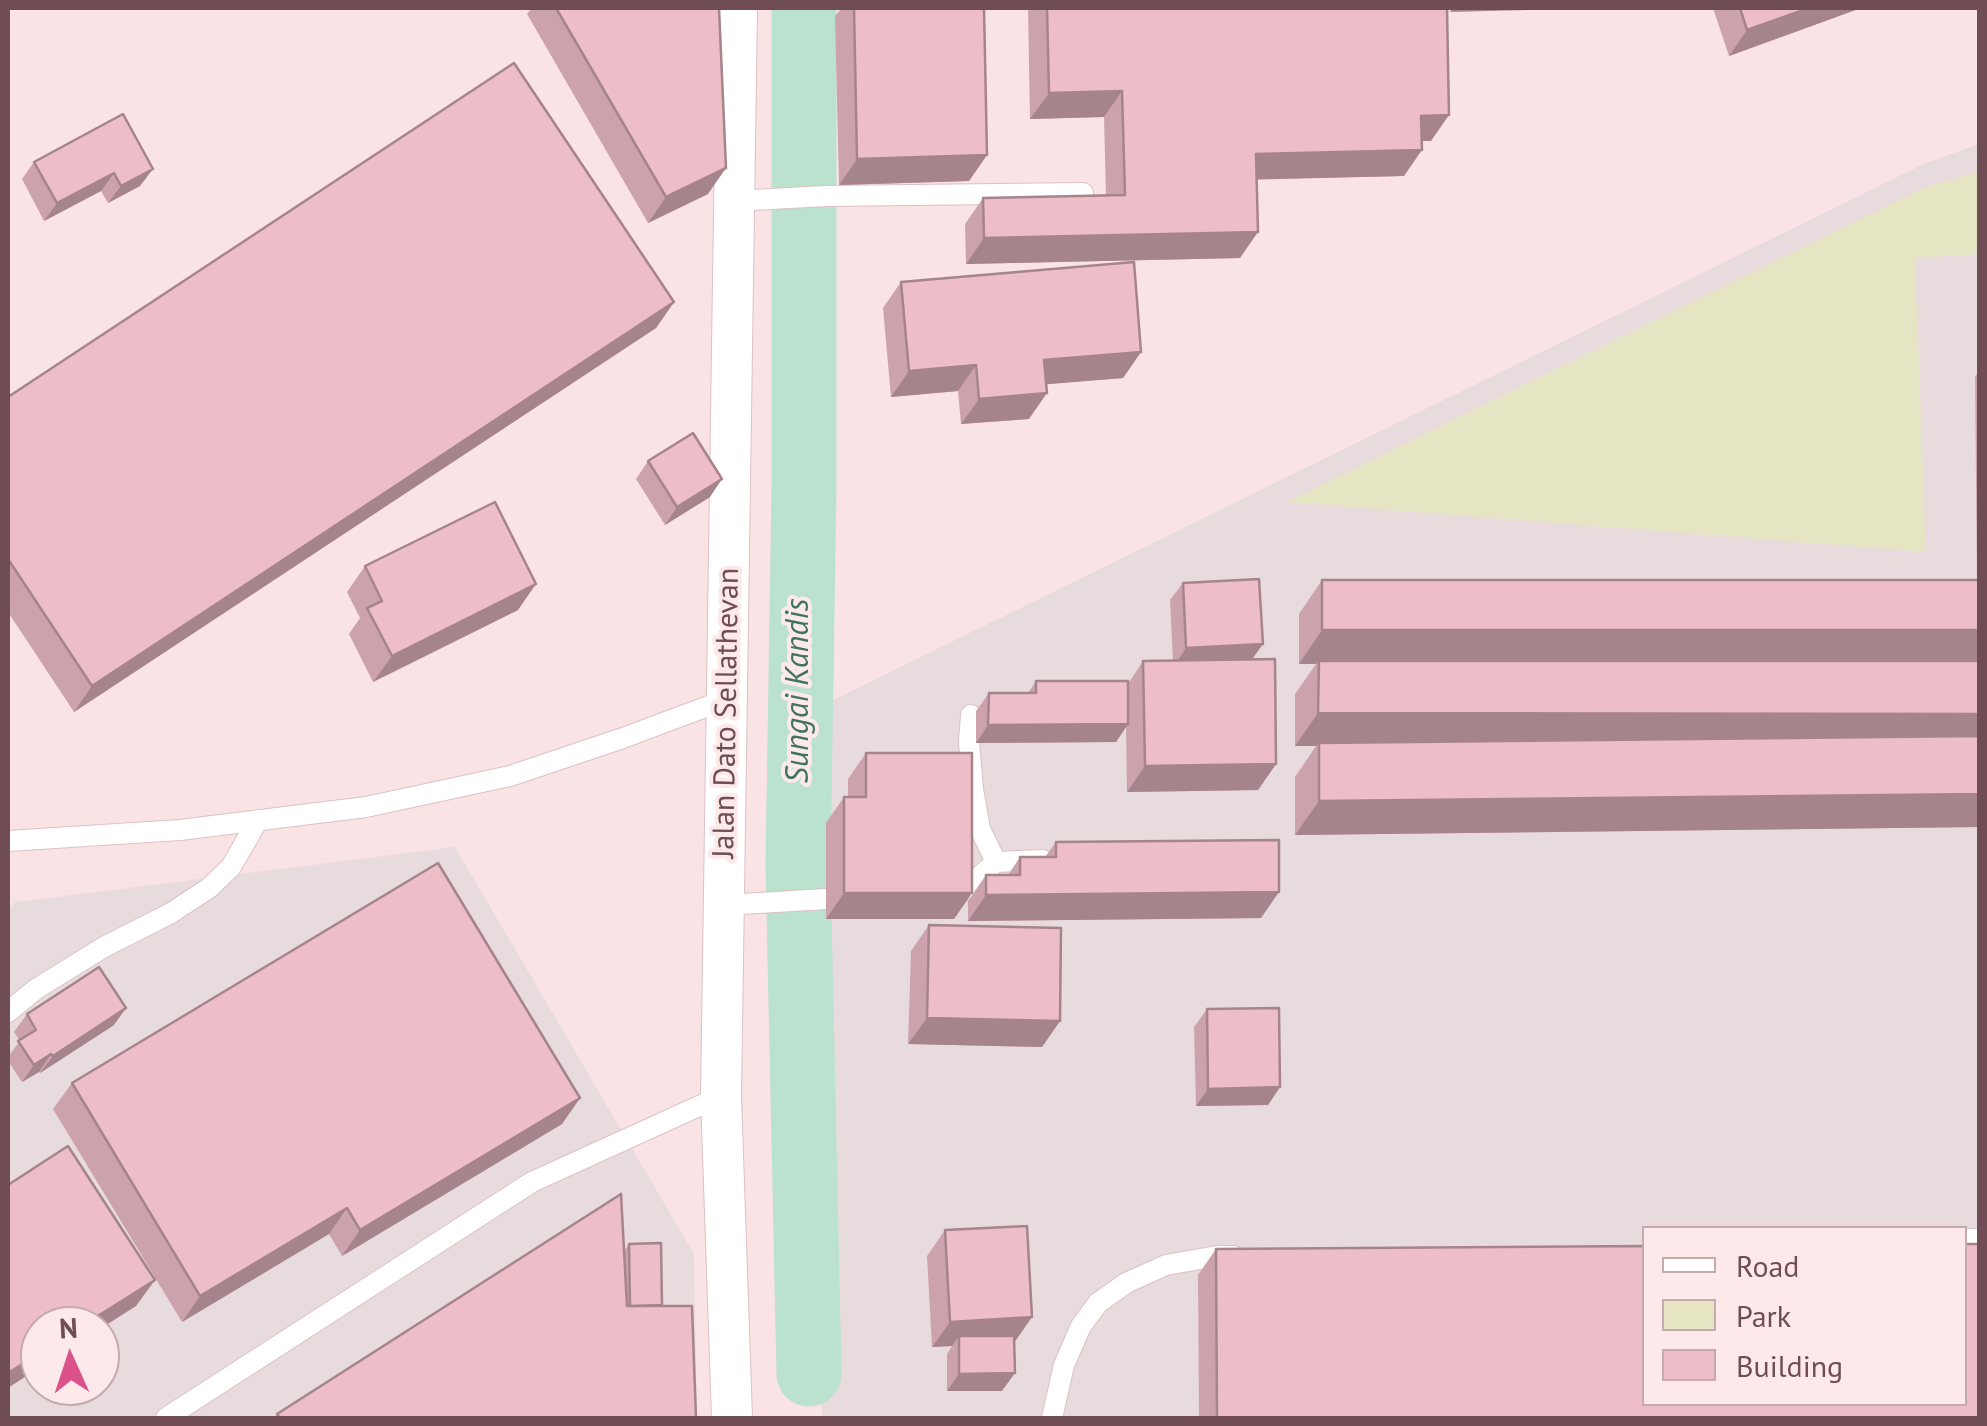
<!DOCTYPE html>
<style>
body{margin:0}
#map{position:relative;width:1987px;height:1426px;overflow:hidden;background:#fae3e4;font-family:"PT Sans",sans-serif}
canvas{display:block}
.frame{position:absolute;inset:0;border:10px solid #704c55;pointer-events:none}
.legend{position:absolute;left:1642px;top:1226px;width:325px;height:180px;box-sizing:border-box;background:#fde9ea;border:2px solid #c5aaae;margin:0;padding:12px 18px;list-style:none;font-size:30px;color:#704c55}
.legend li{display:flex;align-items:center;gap:20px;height:50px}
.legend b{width:50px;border:2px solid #c5aaae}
.north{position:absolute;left:20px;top:1306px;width:100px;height:100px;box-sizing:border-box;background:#fde9ea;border:2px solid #c5aaae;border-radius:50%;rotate:357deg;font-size:28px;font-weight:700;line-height:40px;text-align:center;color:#704c55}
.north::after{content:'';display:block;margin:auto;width:35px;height:45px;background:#da5289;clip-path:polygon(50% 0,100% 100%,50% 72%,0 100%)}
</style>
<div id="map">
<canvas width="1987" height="1426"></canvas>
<div class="frame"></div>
<ul class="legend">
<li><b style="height:12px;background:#fff"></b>Road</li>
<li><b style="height:28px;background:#e6e5c3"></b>Park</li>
<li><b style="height:28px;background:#edbdc8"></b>Building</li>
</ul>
<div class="north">N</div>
</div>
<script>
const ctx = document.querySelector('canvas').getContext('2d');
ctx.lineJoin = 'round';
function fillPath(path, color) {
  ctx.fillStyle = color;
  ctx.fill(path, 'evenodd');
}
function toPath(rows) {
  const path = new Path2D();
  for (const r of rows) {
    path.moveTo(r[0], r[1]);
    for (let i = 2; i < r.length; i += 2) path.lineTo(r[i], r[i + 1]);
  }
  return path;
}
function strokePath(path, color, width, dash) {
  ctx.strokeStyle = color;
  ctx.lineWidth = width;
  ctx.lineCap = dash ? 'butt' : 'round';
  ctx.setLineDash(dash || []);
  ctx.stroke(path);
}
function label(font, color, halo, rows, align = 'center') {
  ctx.font = font + ' "PT Sans",sans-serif';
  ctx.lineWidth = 8;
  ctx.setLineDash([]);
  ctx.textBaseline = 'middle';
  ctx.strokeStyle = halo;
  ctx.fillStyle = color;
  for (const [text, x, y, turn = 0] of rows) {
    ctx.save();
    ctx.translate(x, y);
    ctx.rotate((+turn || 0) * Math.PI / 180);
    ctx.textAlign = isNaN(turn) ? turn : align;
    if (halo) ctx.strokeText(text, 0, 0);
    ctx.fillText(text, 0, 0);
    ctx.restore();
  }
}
const industrial = toPath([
 [1979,144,1979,1418,822,1418,817,708,1926,163],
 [1644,1228,1964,1228,1964,1404,1644,1404],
 [455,847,694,1254,697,1418,8,1418,8,908,16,902],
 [40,1326,100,1326,100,1386,40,1386]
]);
const green = toPath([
 [1979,172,1979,254,1915,258,1926,552,1287,502,1923,188]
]);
const river = toPath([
 [804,8,804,484,798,867,809,1374]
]);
const lane = toPath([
 [734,201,826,196,1083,193],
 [971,715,969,742,973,789,980,829,996,862],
 [8,841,180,830,366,807,510,776,623,738,727,699],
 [954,898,996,862,1043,860],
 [725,905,826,899],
 [8,1012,36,989,104,947,171,913,209,888,231,867,258,820],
 [1964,1239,1980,1239],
 [166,1418,532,1182,721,1096],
 [1052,1418,1064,1365,1081,1326,1098,1303,1126,1283,1166,1265,1217,1256,1234,1256]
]);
const street = toPath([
 [732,1418,721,1096,737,8]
]);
const wall = toPath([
 [532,8,719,8,708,194,648,223,527,14],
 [842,8,984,8,987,155,969,181,839,185,835,16],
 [1028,8,1447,8,1431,141,1422,141,1404,176,1257,179,1240,258,966,264,965,224,983,198,1106,196,1104,117,1030,119],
 [1713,8,1861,8,1729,56],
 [123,114,140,186,108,203,101,191,44,221,22,179,34,162],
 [901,282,1141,352,1123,378,1046,384,1029,419,961,424,958,391,891,397,883,308],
 [674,302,656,328,74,712,8,612,8,397],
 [1980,370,1980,827,1295,835,1295,777,1316,746,1295,746,1295,694,1316,664,1299,664,1299,614,1322,580,1977,580,1975,377],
 [648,461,710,497,665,525,636,479],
 [365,566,518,610,373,682,349,634,360,618,347,592],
 [1183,583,1263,644,1252,659,1276,764,1258,790,1127,792,1126,727,1116,742,976,743,976,711,989,693,1028,693,1036,681,1128,684,1143,661,1173,661,1170,600],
 [866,753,972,893,954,919,826,919,826,823,844,797,848,797,848,779],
 [1056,842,1261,918,968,921,968,901,986,875,1008,875,1020,857,1045,857],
 [929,925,1060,1021,1042,1047,908,1044,911,951],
 [1207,1009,1280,1087,1268,1105,1196,1106,1194,1027],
 [27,1014,114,1025,40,1073,39,1072,22,1082,8,1061,8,1057,20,1041,14,1032],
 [72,1083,580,1098,562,1124,342,1256,329,1234,182,1322,53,1109],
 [945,1230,1014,1343,1002,1391,947,1391,947,1354,952,1346,932,1347,927,1256],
 [629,1244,662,1305,696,1418,274,1418,277,1414,624,1251],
 [1216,1249,1980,1418,1199,1418,1198,1275]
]);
const shadedWall = toPath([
 [1453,8,1530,8,1528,10,1450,12],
 [1809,8,1861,8,1729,56,1747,30],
 [1122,91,1104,117,1030,119,1049,93],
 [1449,115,1431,141,1403,141,1421,116],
 [1422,150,1404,176,1238,180,1256,154],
 [987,155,969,181,839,185,857,159],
 [726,168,708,194,648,223,666,197],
 [153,169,140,186,108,203,121,186],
 [114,173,101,191,44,221,57,203],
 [1258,232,1240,258,966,264,984,238],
 [674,302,656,328,74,712,92,686],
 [1141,352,1123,378,1026,386,1044,360],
 [976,365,958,391,891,397,909,371],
 [1047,393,1029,419,961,424,979,399],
 [722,479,710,497,665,525,677,507],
 [536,584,518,610,373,682,392,656],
 [1322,630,1980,630,1980,664,1319,661,1316,664,1299,664],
 [1263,644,1250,662,1174,666,1186,648],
 [1318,713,1980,714,1980,747,1319,743,1316,746,1295,746],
 [1128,724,1116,742,976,743,988,725],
 [1276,764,1258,790,1127,792,1145,766],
 [1980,794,1980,827,1295,835,1319,801],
 [1279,892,1261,918,968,921,986,895],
 [844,893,972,893,954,919,826,919],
 [126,1008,114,1025,40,1073,53,1056],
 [927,1018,1060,1021,1042,1047,908,1044],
 [51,1054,39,1072,22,1082,34,1065],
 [1280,1087,1268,1105,1196,1106,1208,1089],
 [580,1098,562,1124,342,1256,360,1230],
 [347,1208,329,1234,182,1322,200,1296],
 [155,1280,136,1306,100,1329,100,1326,82,1326],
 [1032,1317,1014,1343,959,1336,952,1346,932,1347,950,1322],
 [40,1353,40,1367,8,1388,8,1373],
 [1015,1373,1002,1391,947,1391,959,1374]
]);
const building = toPath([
 [556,8,719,8,726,168,666,197,556,8],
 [854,8,984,8,987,155,857,159,854,8],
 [1047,8,1447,8,1449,115,1421,116,1422,150,1256,154,1258,232,984,238,983,198,1125,195,1122,91,1049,93,1047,8],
 [1740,8,1809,8,1747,30,1740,8],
 [514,63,674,302,92,686,8,559,8,397,514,63],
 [123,114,153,169,121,186,114,173,57,203,34,162,123,114],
 [1134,262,1141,352,1044,360,1047,393,979,399,976,365,909,371,901,282,1134,262],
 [693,433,722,479,677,507,648,461,693,433],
 [495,502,536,584,392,656,367,608,382,601,365,566,495,502],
 [1259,579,1263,644,1186,648,1183,583,1259,579],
 [1322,580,1980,580,1980,630,1322,630,1322,580],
 [1275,659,1276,764,1145,766,1143,661,1275,659],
 [1319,661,1980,661,1980,714,1318,713,1319,661],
 [1036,681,1128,681,1128,724,988,725,989,693,1036,693,1036,681],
 [1980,736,1980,794,1319,801,1319,743,1980,736],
 [866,753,972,753,972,893,844,893,844,797,866,797,866,753],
 [1279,840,1279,892,986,895,986,875,1020,875,1020,857,1056,857,1056,842,1279,840],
 [438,863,580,1098,360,1230,347,1208,200,1296,72,1083,438,863],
 [929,925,1061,928,1060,1021,927,1018,929,925],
 [99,967,126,1008,53,1056,51,1054,34,1065,18,1041,36,1030,27,1014,99,967],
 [1279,1008,1280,1087,1208,1089,1207,1009,1279,1008],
 [68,1146,155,1280,82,1326,40,1326,40,1353,8,1373,8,1185,68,1146],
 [621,1194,627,1306,692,1306,696,1418,280,1418,277,1414,621,1194],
 [1027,1226,1032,1317,950,1322,945,1230,1027,1226],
 [661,1243,662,1305,630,1306,629,1244,661,1243],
 [1964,1244,1980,1244,1980,1418,1217,1418,1216,1249,1644,1246,1644,1404,1964,1404,1964,1244],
 [959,1336,1014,1336,1015,1373,959,1374,959,1336]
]);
const streetNames = [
 ["Jalan Dato Sellathevan",727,713,-89]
];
const waterNames = [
 ["Sungai Kandis",799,691,-90]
];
fillPath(industrial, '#e8dbdd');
fillPath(green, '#e6e5c3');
strokePath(river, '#bae2ce', 65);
strokePath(lane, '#dec0c5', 22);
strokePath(street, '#dec0c5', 42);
strokePath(lane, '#fff', 20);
strokePath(street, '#fff', 40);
fillPath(wall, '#cca3ac');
fillPath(shadedWall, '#a6848c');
fillPath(building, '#edbdc8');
strokePath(building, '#a6848c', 2.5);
label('30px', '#704c55', '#fde9ea', streetNames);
label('italic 32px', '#41745d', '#fde9ea', waterNames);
</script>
